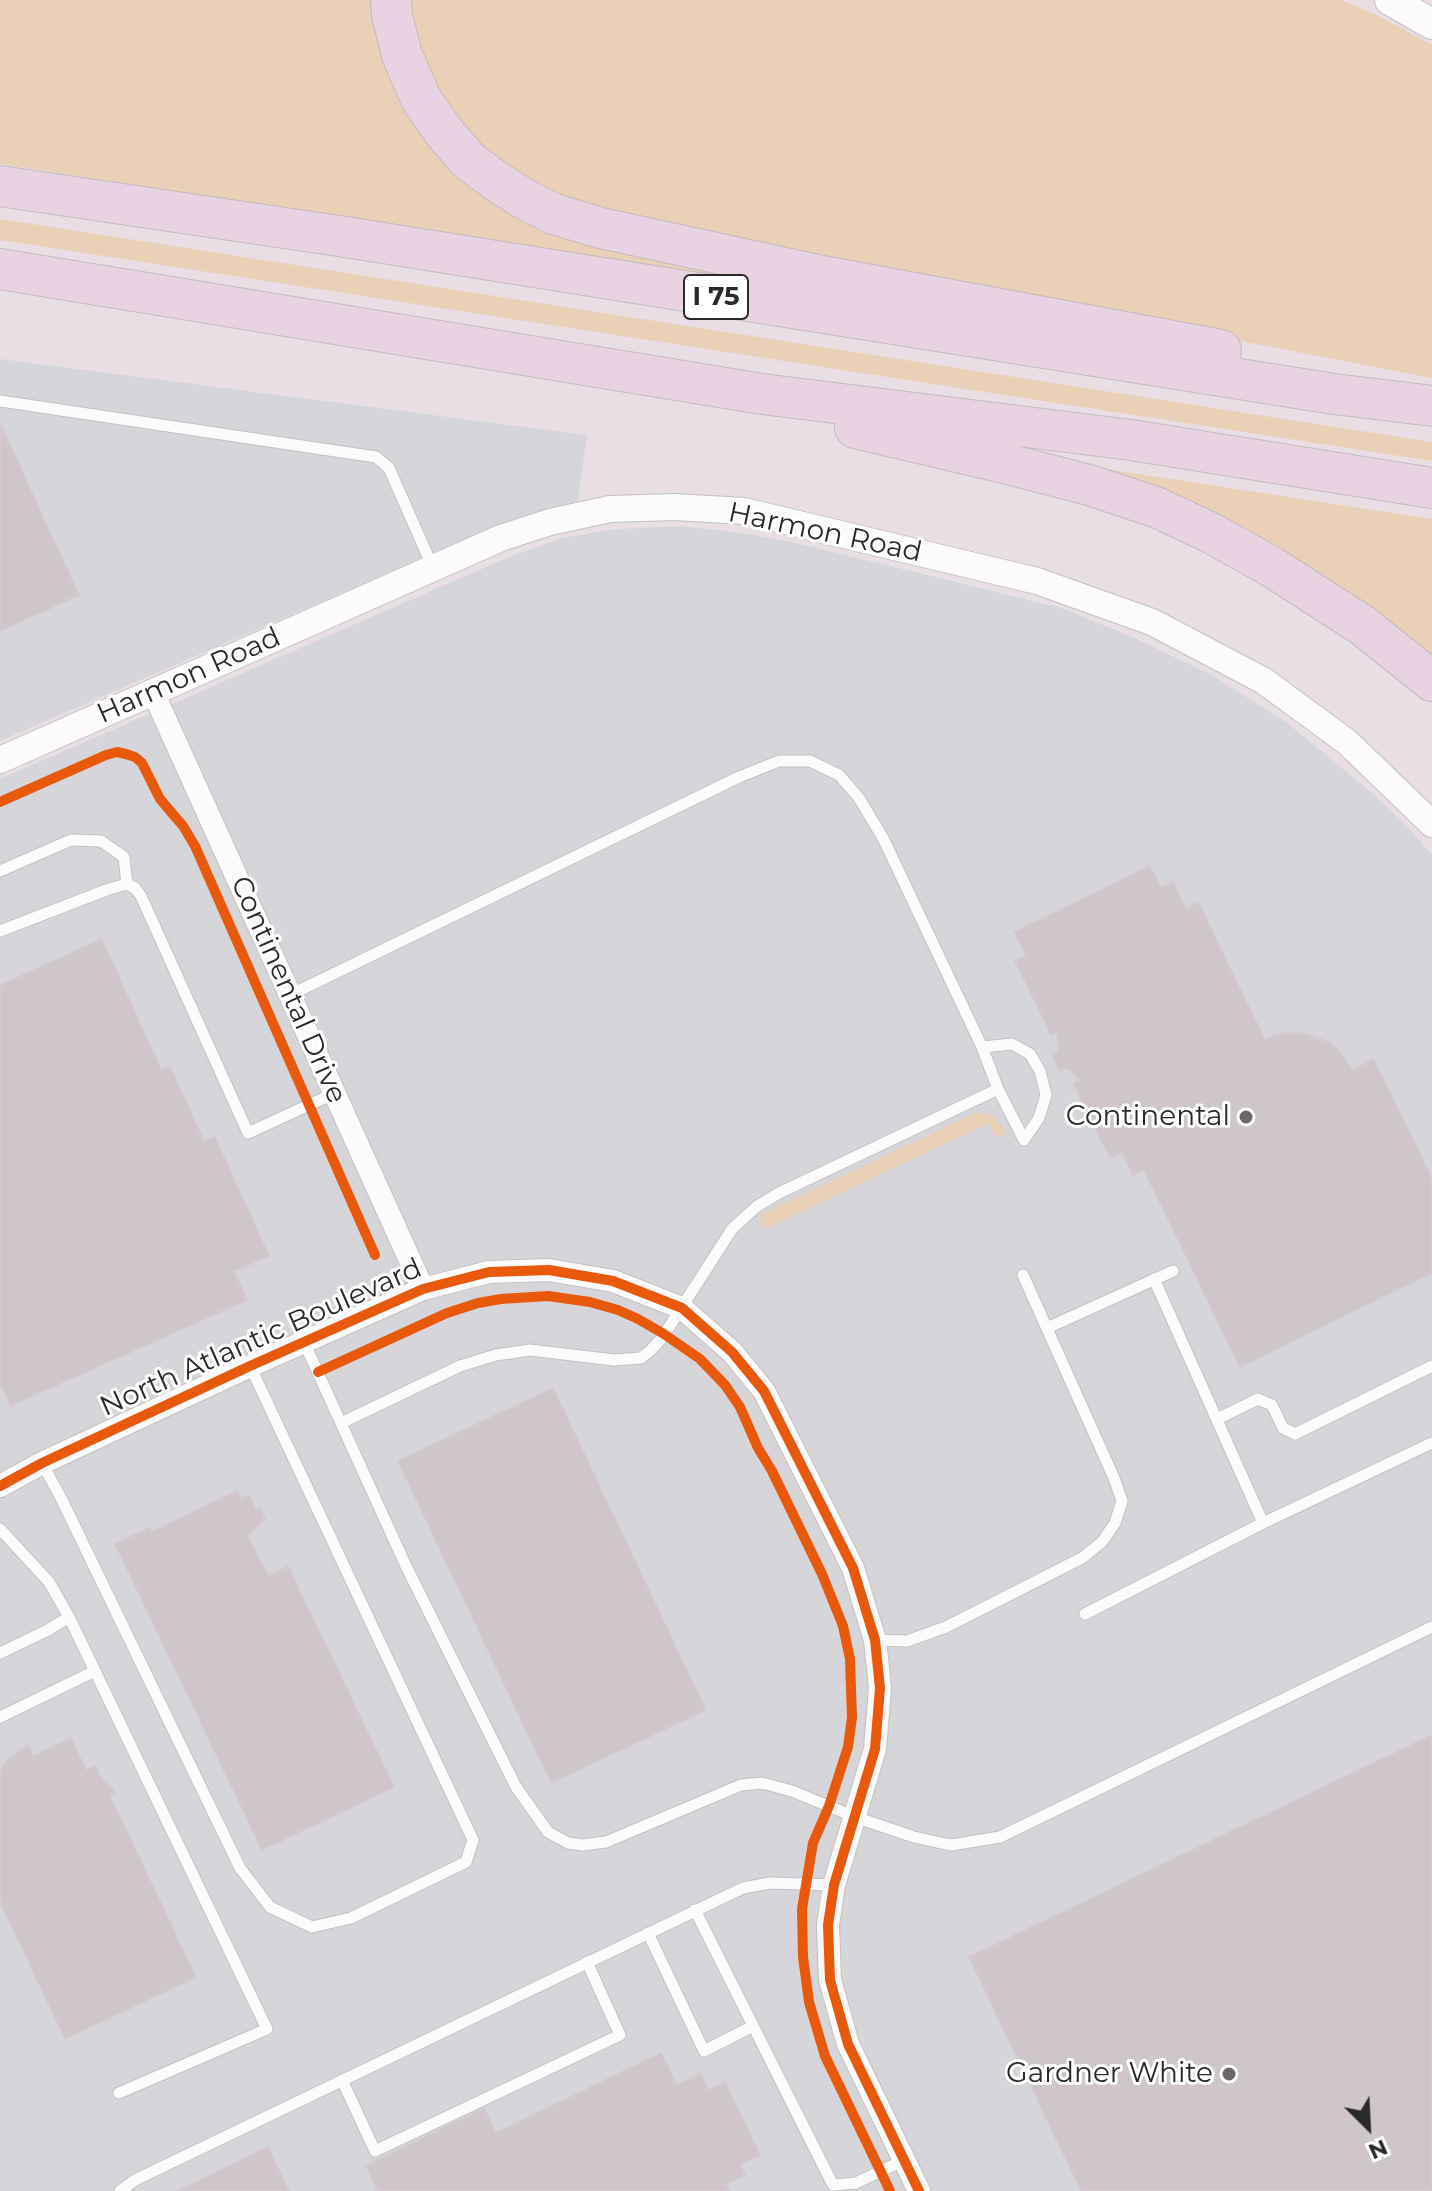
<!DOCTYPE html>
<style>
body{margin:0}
#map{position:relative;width:1432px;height:2191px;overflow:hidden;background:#e9dee4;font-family:Montserrat,sans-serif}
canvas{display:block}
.north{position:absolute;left:1328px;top:2087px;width:80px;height:80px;-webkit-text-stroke:6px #fff;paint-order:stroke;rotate:156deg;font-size:22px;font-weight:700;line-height:32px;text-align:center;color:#2a2a2a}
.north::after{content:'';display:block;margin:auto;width:28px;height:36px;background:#2a2a2a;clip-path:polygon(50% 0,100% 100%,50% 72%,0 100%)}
</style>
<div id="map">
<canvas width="1432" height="2191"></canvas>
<div class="north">N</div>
</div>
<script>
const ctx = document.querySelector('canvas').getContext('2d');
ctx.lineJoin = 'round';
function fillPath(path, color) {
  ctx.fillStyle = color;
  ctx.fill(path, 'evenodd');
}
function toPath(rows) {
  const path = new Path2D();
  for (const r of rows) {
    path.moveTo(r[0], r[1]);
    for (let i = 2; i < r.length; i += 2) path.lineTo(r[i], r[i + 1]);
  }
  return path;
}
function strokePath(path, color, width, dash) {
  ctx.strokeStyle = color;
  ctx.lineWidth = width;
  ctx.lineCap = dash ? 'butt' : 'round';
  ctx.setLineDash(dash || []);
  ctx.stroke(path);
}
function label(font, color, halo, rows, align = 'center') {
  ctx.font = font + ' Montserrat,sans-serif';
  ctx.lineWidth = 6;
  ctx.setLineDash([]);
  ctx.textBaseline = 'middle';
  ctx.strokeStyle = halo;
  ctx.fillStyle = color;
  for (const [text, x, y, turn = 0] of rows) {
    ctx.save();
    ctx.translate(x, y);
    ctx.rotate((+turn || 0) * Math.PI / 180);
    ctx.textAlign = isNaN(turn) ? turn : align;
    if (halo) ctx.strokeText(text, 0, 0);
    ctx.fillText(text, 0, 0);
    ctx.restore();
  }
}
const industrial = toPath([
 [0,359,587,435,578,501,519,517,482,532,0,741],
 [679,526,735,532,788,541,1061,608,1130,636,1210,674,1286,722,1371,792,1407,826,1432,855,1432,2191,0,2191,0,779,509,557,562,538,617,529]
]);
const green = toPath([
 [0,0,381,0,443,150,799,288,0,164],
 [408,0,1341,0,1379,16,1432,45,1432,378,617,221,529,187,462,129,422,62],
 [0,219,1432,442,1432,461,0,240],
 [1086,466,1432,519,1432,663],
 [975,1113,985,1113,992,1116,1002,1125,1006,1134,996,1137,989,1123,767,1228,761,1224,760,1215]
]);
const building = toPath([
 [0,423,79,595,0,631,0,423],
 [1150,866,1161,888,1173,882,1186,909,1198,902,1265,1040,1275,1034,1293,1033,1306,1034,1318,1038,1330,1043,1338,1050,1352,1070,1374,1059,1432,1179,1432,1273,1240,1367,1144,1170,1133,1175,1122,1152,1110,1158,1073,1083,1080,1080,1067,1068,1060,1071,1052,1054,1059,1051,1057,1033,1051,1035,1015,961,1026,956,1014,932,1150,866],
 [102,939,161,1070,170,1066,204,1141,215,1137,269,1256,234,1271,247,1300,10,1406,0,1383,0,985,102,939],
 [553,1388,706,1710,551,1783,398,1461,553,1388],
 [237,1491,241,1499,249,1495,256,1510,260,1508,265,1519,248,1536,268,1576,288,1566,394,1787,262,1850,115,1544,149,1528,151,1532,237,1491],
 [1432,1735,1432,2191,1081,2191,969,1957,1432,1735],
 [71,1738,86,1770,96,1766,102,1780,111,1786,115,1793,110,1796,196,1977,65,2039,0,1902,0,1770,8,1759,28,1745,33,1756,71,1738],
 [661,2053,677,2085,701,2073,709,2090,725,2082,760,2155,740,2164,745,2175,726,2184,729,2191,375,2191,378,2190,366,2166,484,2108,496,2133,661,2053],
 [268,2147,289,2191,177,2191,268,2147]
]);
const service = toPath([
 [0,401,376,457,389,468,433,568],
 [0,871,71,840,101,841,124,857,127,884],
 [0,931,109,889,127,884,135,888,141,896,248,1133,335,1093],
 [290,995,739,777,779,761,810,761,839,775,859,798,883,838,982,1047,998,1089,1024,1140,1039,1118,1046,1095,1040,1071,1030,1054,1012,1044,982,1047],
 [1154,1279,1263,1523],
 [1047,1328,1173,1271],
 [304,1342,406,1566,516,1787,548,1832,568,1843,582,1845,606,1842,741,1785,762,1783,792,1791,855,1817,914,1837,941,1843,951,1845,1000,1837,1432,1627],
 [1217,1419,1258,1399,1272,1405,1283,1428,1295,1434,1432,1366],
 [341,1423,460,1366,496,1355,530,1350,614,1360,641,1358,651,1350,662,1338,732,1229,756,1207,779,1193,998,1089],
 [42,1463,61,1498,240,1868,270,1907,312,1927,351,1918,466,1862,473,1840,250,1366],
 [0,1529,49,1582,69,1617,267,2029,119,2093],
 [1085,1614,1263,1523,1432,1443],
 [875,1640,907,1641,946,1627,1082,1558,1102,1542,1115,1523,1122,1501,1114,1478,1023,1275],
 [0,1653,48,1630,69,1617],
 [0,1717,95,1671],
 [695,1910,833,2185,856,2183,904,2160],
 [648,1933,704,2051,753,2026],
 [342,2080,375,2151,620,2035,587,1962],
 [120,2191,135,2180,743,1888,770,1883,834,1885]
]);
const minor = toPath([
 [153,692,423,1289],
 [0,1486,42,1463,250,1366,423,1289,489,1272,549,1270,613,1281,682,1308,732,1352,764,1391,853,1568,875,1640,880,1688,875,1749,834,1885,828,1925,830,1980,848,2044,919,2191]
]);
const tertiary = toPath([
 [0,760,501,538,550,522,610,509,675,507,744,511,1037,581,1152,622,1264,681,1347,742,1432,824]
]);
const secondary = toPath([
 [1390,0,1432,24]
]);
const motorway = toPath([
 [391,0,392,15,402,55,421,99,444,132,469,161,496,181,526,200,554,214,601,228,822,276,1221,350],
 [0,186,339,236,1334,394,1432,406],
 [0,269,762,394,1131,440,1432,488],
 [855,428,996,461,1089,485,1158,508,1211,533,1272,567,1362,625,1432,681]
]);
const cycleway = toPath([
 [0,802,106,755,117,752,126,754,135,757,142,763,160,799,183,826,195,846,375,1255],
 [318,1372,447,1313,478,1303,501,1299,548,1296,590,1302,618,1310,638,1319,664,1334,700,1359,725,1385,740,1407,758,1448,772,1471,822,1574,843,1626,850,1659,852,1717,848,1747,829,1806,813,1843,802,1909,803,1957,809,2002,825,2056,890,2191],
 [0,1486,42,1463,250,1366,423,1289,489,1272,549,1270,613,1281,682,1308,732,1352,764,1391,853,1568,875,1640,880,1688,875,1749,834,1885,828,1925,830,1980,848,2044,919,2191]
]);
const markers = [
 [1246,1117,8,"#6d696b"],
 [1229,2074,8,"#6d696b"]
];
const shields = [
 [716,297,64]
];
const shieldNames = [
 ["I 75",716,297]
];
const streetNames = [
 ["Harmon Road",825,533,12],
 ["Harmon Road",189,676,-24],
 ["Continental Drive",288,990,66],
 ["North Atlantic Boulevard",261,1338,-24]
];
const poiNames = [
 ["Continental",1230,1117],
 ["Gardner White",1213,2074]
];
fillPath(industrial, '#d6d6da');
fillPath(green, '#ead0b6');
fillPath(building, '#cec6ca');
strokePath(building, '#d4cacf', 2);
strokePath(service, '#c2c0c2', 13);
strokePath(minor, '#c2c0c2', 24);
strokePath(tertiary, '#c2c0c2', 28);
strokePath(secondary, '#c2c0c2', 32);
strokePath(motorway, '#c0bdbf', 42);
strokePath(service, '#fcfafb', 11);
strokePath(minor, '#fcfafb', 22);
strokePath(tertiary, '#fcfafb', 26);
strokePath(secondary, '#fcfafb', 30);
strokePath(motorway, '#e9d2e1', 40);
strokePath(cycleway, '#e8590c', 10);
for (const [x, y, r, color] of markers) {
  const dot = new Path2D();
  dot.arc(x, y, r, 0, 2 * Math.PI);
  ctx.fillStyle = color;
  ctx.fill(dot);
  strokePath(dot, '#fff', 3);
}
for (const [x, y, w] of shields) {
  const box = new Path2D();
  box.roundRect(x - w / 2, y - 22, w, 44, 6);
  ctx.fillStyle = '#fff';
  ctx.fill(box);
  strokePath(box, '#2a2a2a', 2);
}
label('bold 26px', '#2a2a2a', null, shieldNames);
label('28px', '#2a2a2a', '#fff', streetNames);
label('28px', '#2a2a2a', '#fff', poiNames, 'right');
</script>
